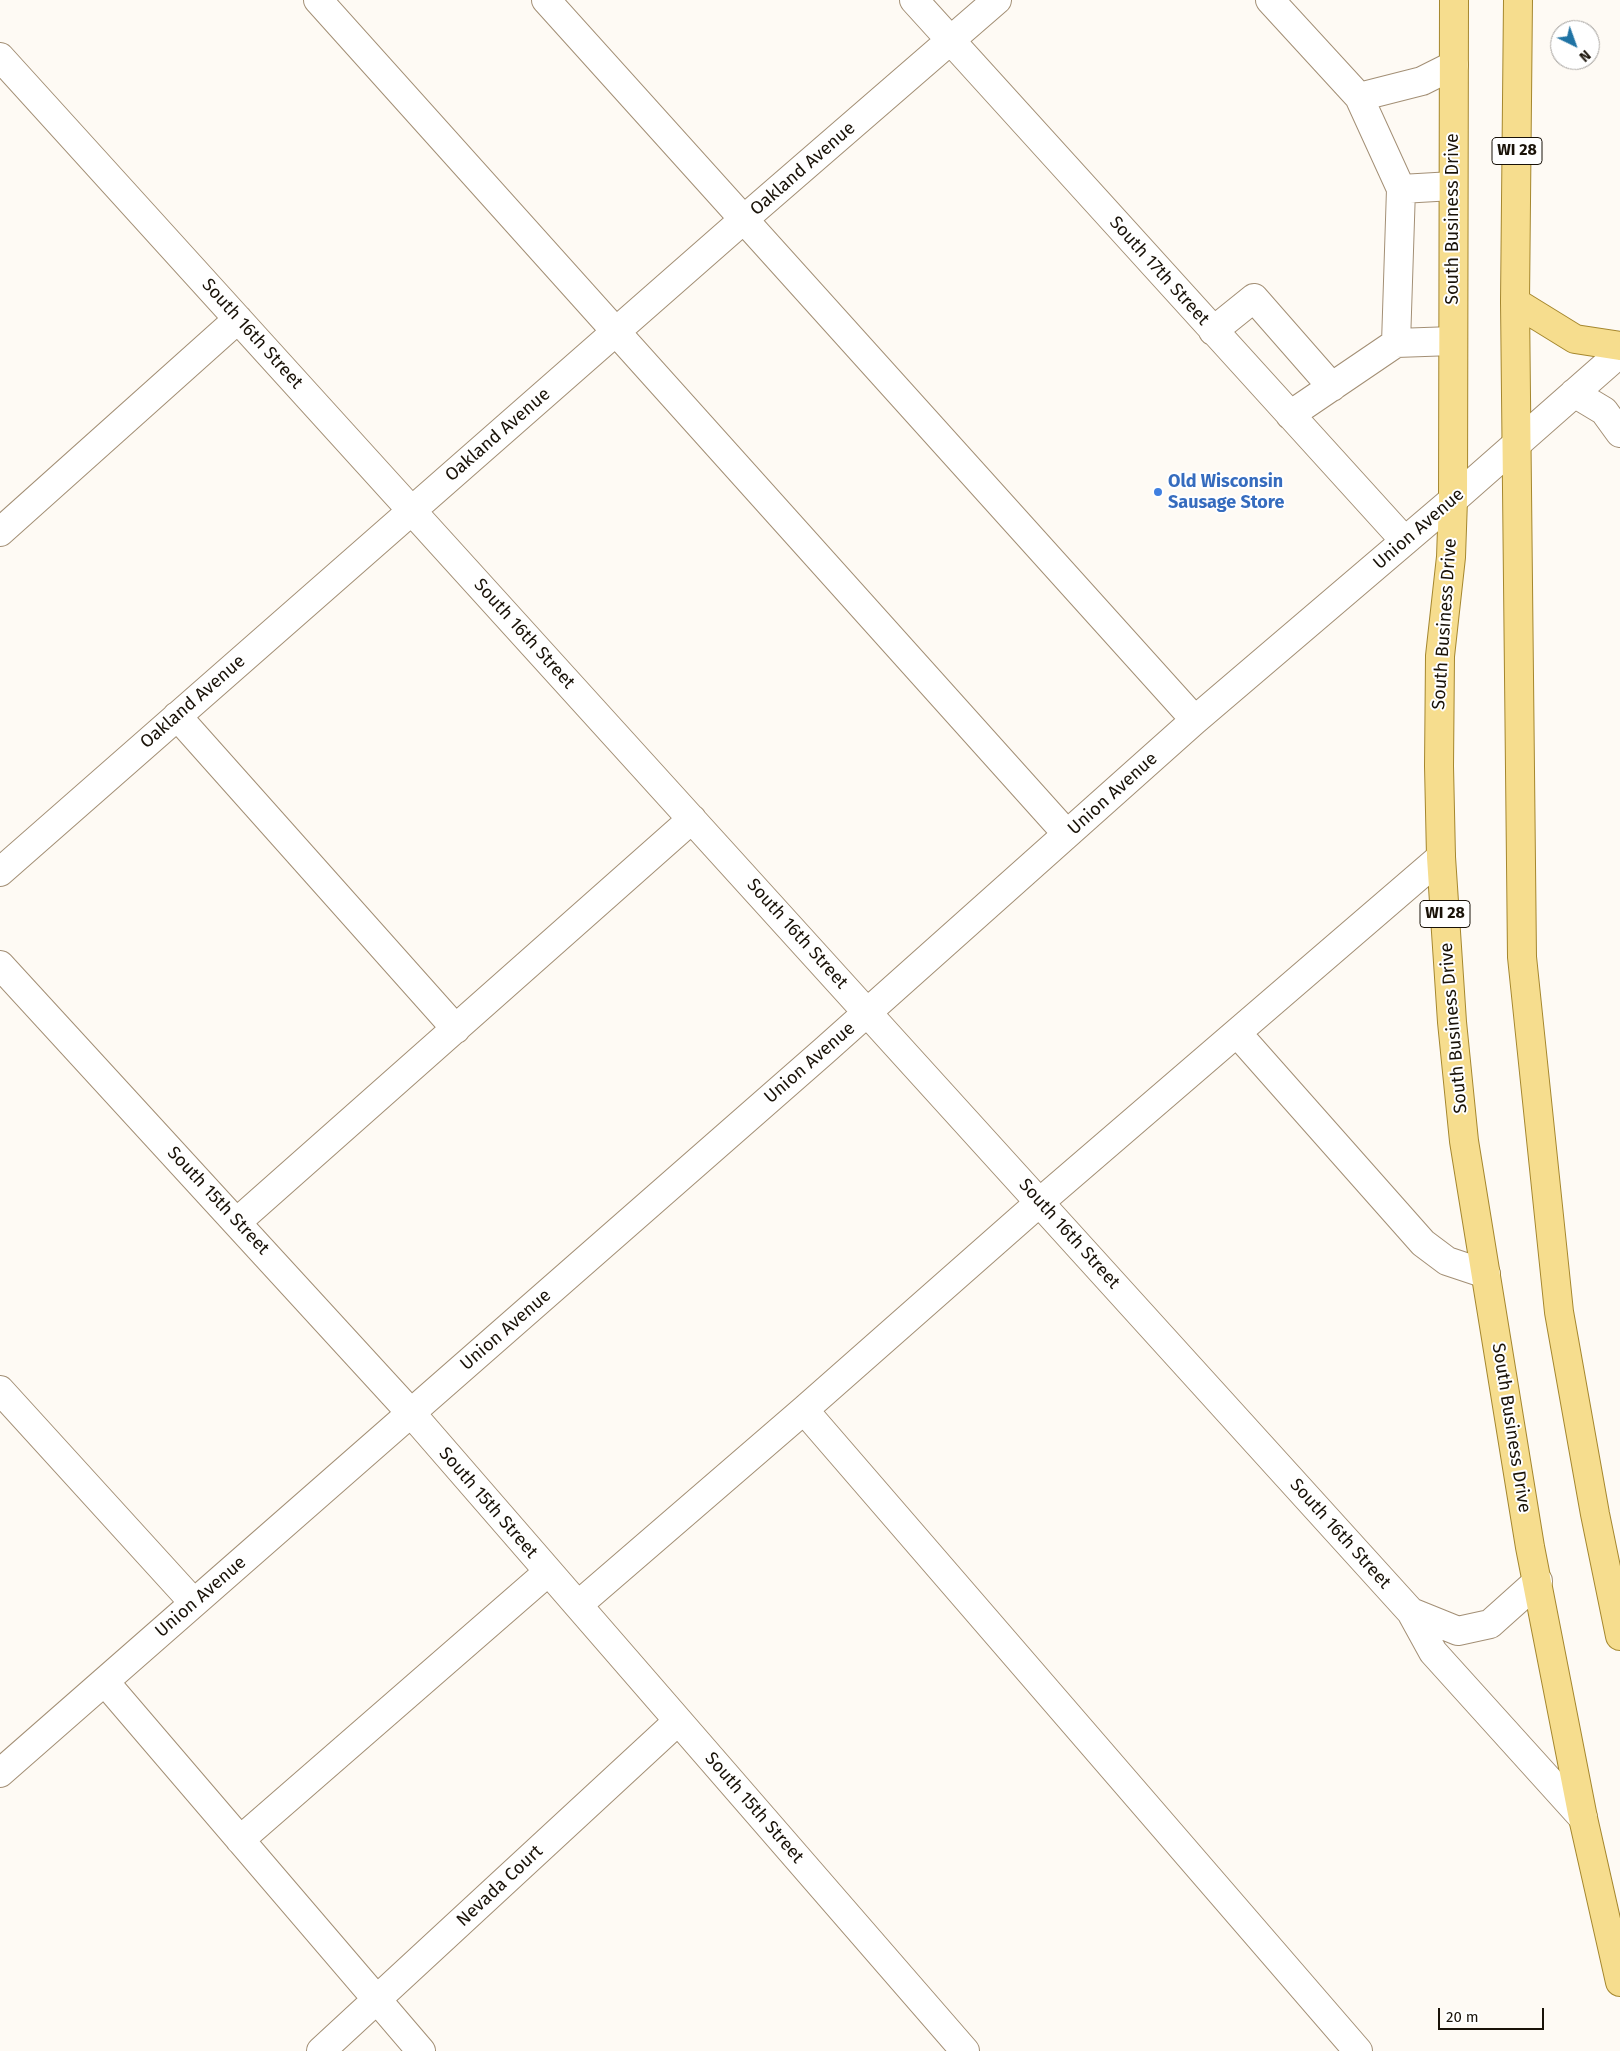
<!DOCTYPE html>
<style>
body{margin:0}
#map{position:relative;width:1620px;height:2051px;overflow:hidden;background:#fefaf4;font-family:"Fira Sans",sans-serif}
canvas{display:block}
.north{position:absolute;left:1550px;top:20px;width:50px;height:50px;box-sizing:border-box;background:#fff;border:1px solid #a3a09c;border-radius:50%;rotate:138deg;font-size:14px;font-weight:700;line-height:20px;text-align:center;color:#191208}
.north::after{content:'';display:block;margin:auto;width:18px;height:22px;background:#1f73a4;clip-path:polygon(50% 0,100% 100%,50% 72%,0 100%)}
.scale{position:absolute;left:1438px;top:2008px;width:106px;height:22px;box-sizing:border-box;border:2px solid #191208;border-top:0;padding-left:6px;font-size:15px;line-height:18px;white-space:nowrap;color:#191208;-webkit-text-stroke:4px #fff;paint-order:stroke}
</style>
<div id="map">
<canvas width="1620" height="2051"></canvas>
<div class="north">N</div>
<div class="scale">20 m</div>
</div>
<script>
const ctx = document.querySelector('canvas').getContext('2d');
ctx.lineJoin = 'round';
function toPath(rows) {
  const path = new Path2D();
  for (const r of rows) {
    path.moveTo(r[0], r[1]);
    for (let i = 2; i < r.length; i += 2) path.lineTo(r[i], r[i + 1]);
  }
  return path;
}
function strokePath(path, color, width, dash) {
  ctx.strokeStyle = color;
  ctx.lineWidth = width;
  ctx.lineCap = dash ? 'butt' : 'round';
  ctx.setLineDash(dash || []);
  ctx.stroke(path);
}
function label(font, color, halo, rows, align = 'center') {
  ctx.font = font + ' "Fira Sans",sans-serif';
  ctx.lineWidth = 4;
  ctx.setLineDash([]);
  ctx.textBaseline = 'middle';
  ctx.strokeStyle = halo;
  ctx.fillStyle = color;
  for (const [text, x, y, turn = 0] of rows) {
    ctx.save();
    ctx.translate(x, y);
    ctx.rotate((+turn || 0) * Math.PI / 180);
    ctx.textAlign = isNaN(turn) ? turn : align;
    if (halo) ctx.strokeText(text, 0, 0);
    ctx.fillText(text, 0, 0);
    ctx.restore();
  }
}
const minor = toPath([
 [318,0,1067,834],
 [546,0,1195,720],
 [914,0,1405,541],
 [1270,0,1359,97,1422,81,1454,65],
 [0,57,1411,1612,1433,1652,1583,1818],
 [1401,189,1453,186],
 [1213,331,1254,298,1332,387],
 [1396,343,1453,341],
 [1574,393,1604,411,1620,433],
 [1290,415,1396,343,1401,189,1359,97],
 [0,532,238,319],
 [177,716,456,1029],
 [0,872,743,220,997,0],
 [0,965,411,1413,965,2051],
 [1237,1033,1423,1243,1447,1261,1486,1274],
 [237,1222,692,819],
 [0,1390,194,1603],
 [804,1410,1358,2051],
 [578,1605,804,1410,1040,1202,1441,857],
 [1411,1612,1458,1631,1490,1624,1538,1581],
 [105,1682,421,2051],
 [0,1773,824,1051,1195,720,1453,500,1620,353],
 [240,1840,548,1572],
 [321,2051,678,1721]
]);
const major = toPath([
 [1454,0,1453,500,1451,557,1440,656,1439,766,1441,857,1452,1022,1464,1141,1530,1547,1583,1818,1620,1982],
 [1518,0,1515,302,1522,957,1559,1312,1595,1514,1620,1636],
 [1515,302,1575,339,1620,346]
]);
const markers = [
 [1158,492,5,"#3f7fe0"]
];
const shields = [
 [1517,151,50],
 [1445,914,50]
];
const shieldNames = [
 ["WI 28",1517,151],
 ["WI 28",1445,914]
];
const streetNames = [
 ["Oakland Avenue",803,169,-41],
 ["South Business Drive",1453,219,-90],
 ["South 17th Street",1159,271,48],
 ["South 16th Street",252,334,48],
 ["Oakland Avenue",498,435,-41],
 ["Union Avenue",1419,529,-41],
 ["South Business Drive",1445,624,-86],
 ["South 16th Street",524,634,48],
 ["Oakland Avenue",193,702,-41],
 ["Union Avenue",1113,794,-42],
 ["South 16th Street",797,934,48],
 ["South Business Drive",1454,1028,-95],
 ["Union Avenue",810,1063,-41],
 ["South 15th Street",218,1201,47],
 ["South 16th Street",1069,1234,48],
 ["Union Avenue",506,1330,-41],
 ["South Business Drive",1511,1428,81],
 ["South 15th Street",488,1503,49],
 ["South 16th Street",1340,1534,48],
 ["Union Avenue",201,1597,-41],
 ["South 15th Street",754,1808,49],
 ["Nevada Court",500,1886,-43]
];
const shopNames = [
 ["Old Wisconsin",1168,482],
 ["Sausage Store",1168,503]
];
strokePath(minor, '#a38f75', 30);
strokePath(major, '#a5872e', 30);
strokePath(minor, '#fff', 28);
strokePath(major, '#f6dd8e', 28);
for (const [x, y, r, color] of markers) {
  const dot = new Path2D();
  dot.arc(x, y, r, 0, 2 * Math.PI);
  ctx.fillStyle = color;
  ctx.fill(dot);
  strokePath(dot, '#fff', 2);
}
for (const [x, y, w] of shields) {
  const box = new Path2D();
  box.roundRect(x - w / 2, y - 13.5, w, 27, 4);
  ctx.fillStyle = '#fff';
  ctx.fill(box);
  strokePath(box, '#191208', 1);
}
label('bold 16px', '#191208', null, shieldNames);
label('18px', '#191208', '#fff', streetNames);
label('bold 18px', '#366cbe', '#fff', shopNames, 'left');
</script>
